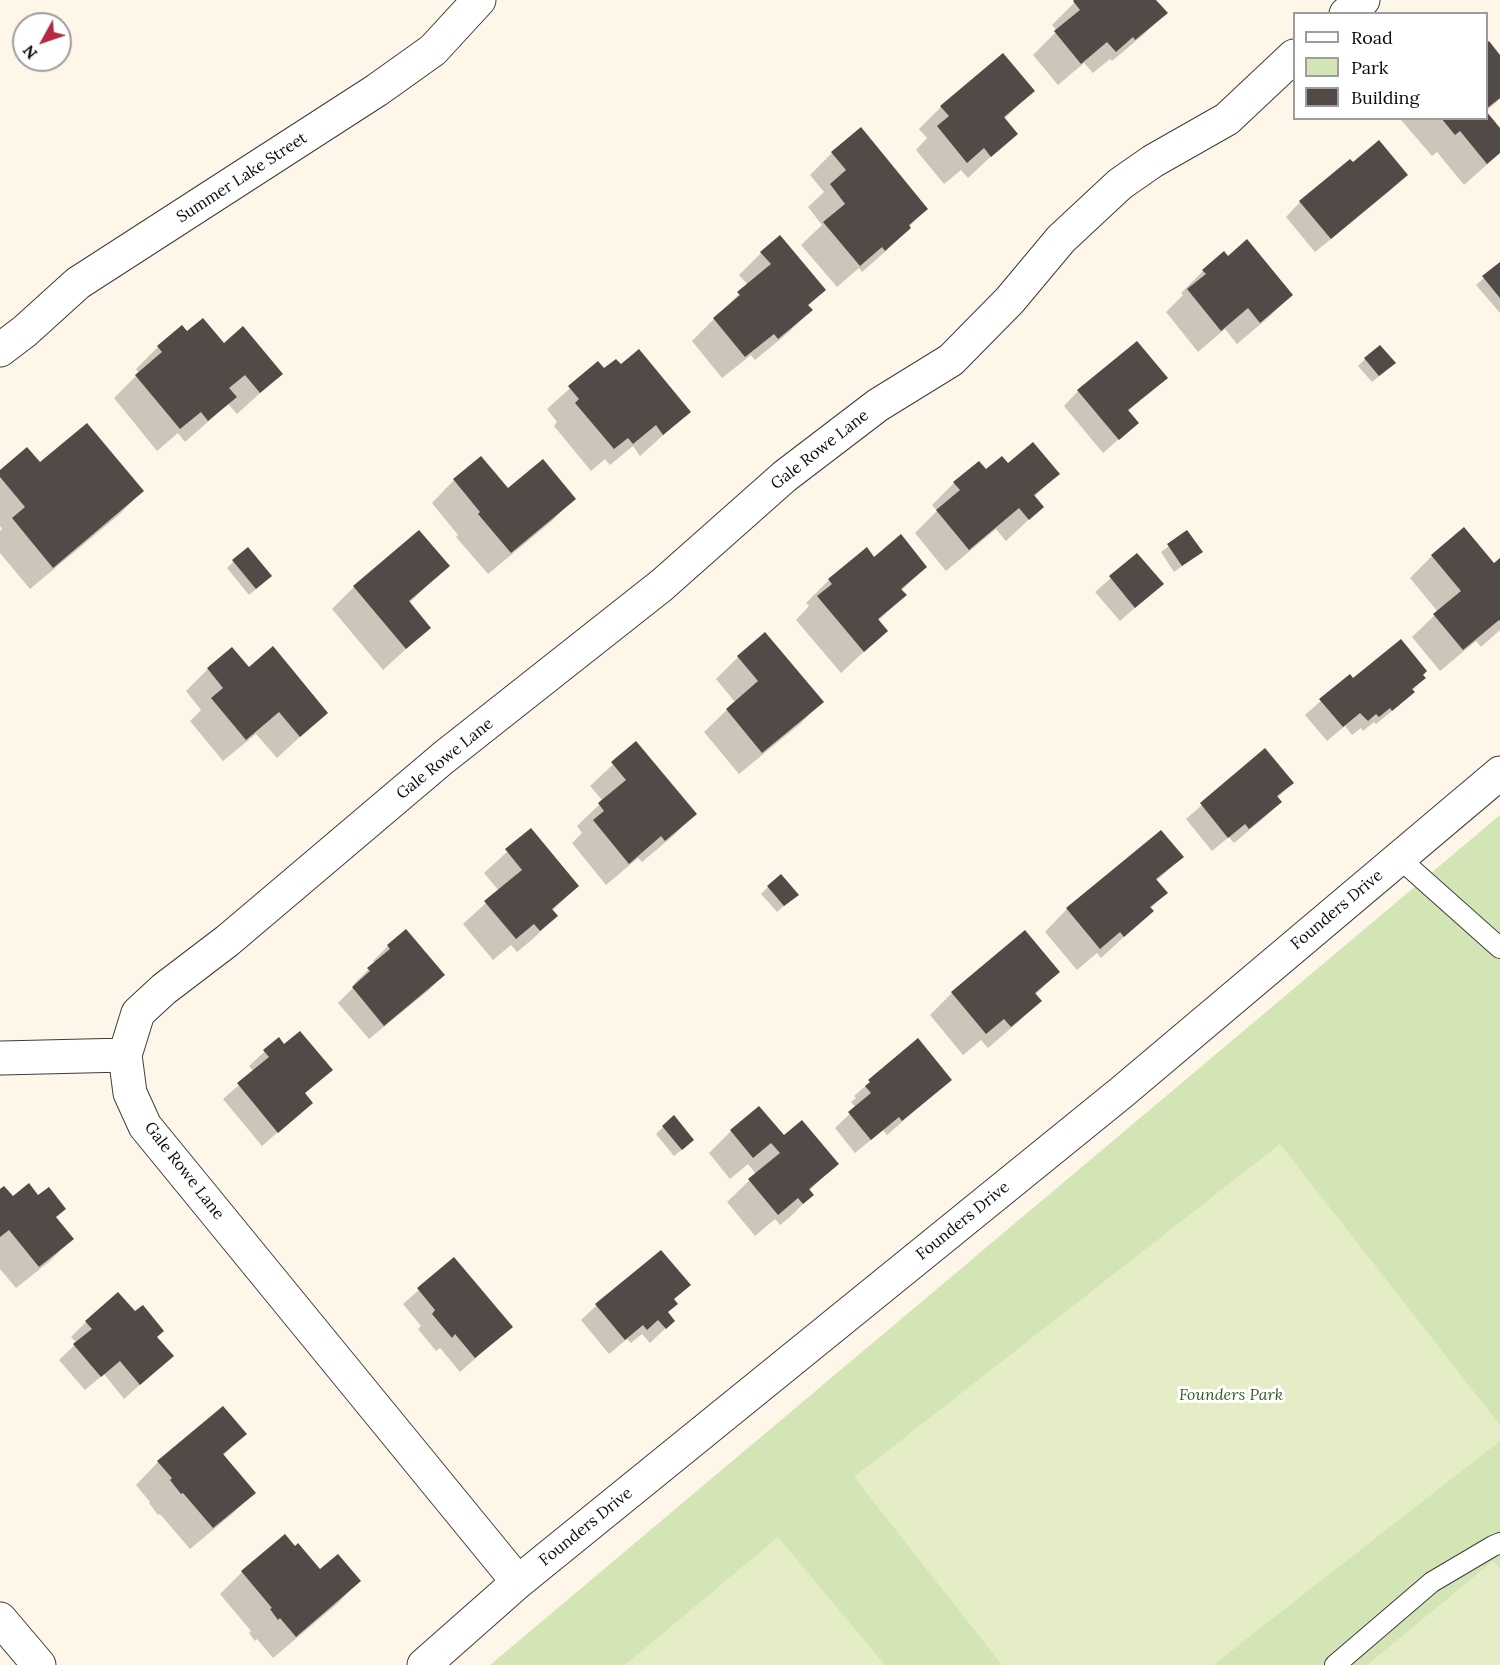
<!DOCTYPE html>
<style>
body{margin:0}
#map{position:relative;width:1500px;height:1665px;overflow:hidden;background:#fef7e9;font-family:Lora,serif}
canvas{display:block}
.legend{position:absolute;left:1293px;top:12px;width:195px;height:108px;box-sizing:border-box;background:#fff;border:2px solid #9d9d9d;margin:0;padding:8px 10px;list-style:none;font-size:18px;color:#0a0a0a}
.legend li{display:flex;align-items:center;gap:12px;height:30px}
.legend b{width:30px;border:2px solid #9d9d9d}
.north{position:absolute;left:12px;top:12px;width:60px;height:60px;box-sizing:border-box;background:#fff;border:2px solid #9d9d9d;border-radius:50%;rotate:230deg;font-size:16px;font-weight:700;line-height:24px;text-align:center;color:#0a0a0a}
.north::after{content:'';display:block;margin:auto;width:21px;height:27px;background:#b22a42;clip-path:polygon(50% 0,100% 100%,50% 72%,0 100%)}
</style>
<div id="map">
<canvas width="1500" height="1665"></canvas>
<ul class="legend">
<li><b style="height:8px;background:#fff"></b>Road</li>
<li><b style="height:16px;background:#d4e5b5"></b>Park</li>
<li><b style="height:16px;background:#524a47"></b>Building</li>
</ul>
<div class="north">N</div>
</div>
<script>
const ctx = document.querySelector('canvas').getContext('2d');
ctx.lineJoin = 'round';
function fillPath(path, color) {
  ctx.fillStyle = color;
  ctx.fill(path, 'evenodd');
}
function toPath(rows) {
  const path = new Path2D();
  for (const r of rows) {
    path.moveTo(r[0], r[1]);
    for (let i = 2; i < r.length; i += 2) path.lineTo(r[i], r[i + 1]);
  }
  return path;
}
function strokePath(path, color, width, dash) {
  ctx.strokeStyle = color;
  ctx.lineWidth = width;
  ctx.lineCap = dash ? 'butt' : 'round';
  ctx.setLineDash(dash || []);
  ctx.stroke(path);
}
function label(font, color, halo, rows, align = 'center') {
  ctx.font = font + ' Lora,serif';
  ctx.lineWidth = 6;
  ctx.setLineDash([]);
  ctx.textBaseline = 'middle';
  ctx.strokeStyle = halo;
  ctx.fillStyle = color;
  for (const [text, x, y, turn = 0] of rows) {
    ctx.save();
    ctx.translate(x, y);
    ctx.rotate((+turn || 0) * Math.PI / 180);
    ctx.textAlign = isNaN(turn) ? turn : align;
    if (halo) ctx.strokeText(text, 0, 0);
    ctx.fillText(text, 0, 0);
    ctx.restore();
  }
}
const green = toPath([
 [1500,815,1500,1665,490,1665]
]);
const pitch = toPath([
 [1280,1144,1500,1425,1500,1441,1213,1665,1002,1665,854,1477],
 [778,1537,885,1665,625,1665],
 [1493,1561,1500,1569,1500,1665,1367,1665]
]);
const shadow = toPath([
 [1077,0,1155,0,1166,13,1143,35,1112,61,1110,59,1093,73,1084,63,1058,85,1033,55,1057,31,1052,25],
 [1486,45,1500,57,1500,99,1486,111],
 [1033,91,1004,119,1016,133,968,178,961,170,944,184,916,150,927,138,919,129,941,107],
 [1402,118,1486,118,1500,130,1500,153,1464,185,1437,152,1432,156,1401,120],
 [832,153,926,209,887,250,862,272,859,268,837,287,801,245,822,225,808,207,824,192,810,175],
 [1352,164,1406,175,1391,190,1315,252,1286,217,1300,202],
 [761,253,824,290,808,306,811,310,789,332,755,360,751,355,722,378,692,341,748,285,739,275],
 [1228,258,1291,295,1269,317,1237,344,1225,329,1198,352,1166,312,1183,295,1181,293,1203,271],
 [1500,264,1500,313,1476,285],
 [187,333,223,345,281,374,237,414,228,404,185,442,178,433,157,451,114,398,139,373,136,369,158,347],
 [1365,359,1387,370,1372,382,1358,366],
 [598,363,604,371,689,412,640,456,633,446,610,465,605,459,591,471,554,426,557,422,547,409],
 [1166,377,1127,412,1137,423,1103,453,1064,406,1078,391],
 [40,464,142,491,120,514,30,589,0,553,0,531,2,529,0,526,0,472],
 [1008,465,1058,474,1034,497,1042,507,1006,541,996,529,946,571,915,533,937,511,932,505,954,483,986,471],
 [454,480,507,490,574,498,552,521,488,574,456,537,458,535,432,503],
 [419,532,448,566,409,603,429,628,383,670,332,609,354,587],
 [1187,532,1201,552,1174,572,1161,552],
 [866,549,874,559,925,567,901,591,905,595,878,621,886,631,841,673,796,620,809,606,806,603,829,580],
 [1137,555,1162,584,1120,621,1095,592],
 [1432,556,1494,565,1500,560,1500,630,1481,647,1476,641,1440,671,1412,637,1438,612,1410,578],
 [234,561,263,583,249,595,227,568],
 [738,657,822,702,800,724,739,774,704,732,735,702,716,679],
 [208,669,249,669,326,713,277,758,256,734,223,761,190,721,201,710,186,691],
 [1421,675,1424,678,1398,706,1376,724,1374,722,1363,731,1361,728,1352,735,1345,726,1327,741,1305,715,1349,676,1353,680],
 [636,743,695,814,673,836,642,862,638,858,606,885,572,843,582,833,577,826,603,801,590,786],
 [1265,750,1292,783,1277,798,1280,802,1265,817,1234,843,1229,837,1212,851,1186,819],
 [531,830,577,886,552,911,556,916,534,938,517,952,511,945,493,960,463,924,499,891,484,873],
 [1182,857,1156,881,1166,893,1150,909,1152,911,1101,958,1097,953,1077,970,1045,932,1067,909],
 [768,887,797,895,777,912,761,894],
 [1025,932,1058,972,1035,995,1040,1001,1017,1023,988,1048,981,1040,963,1055,930,1015,952,993],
 [388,946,443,975,429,990,369,1039,338,1003,355,986,354,984,375,963,373,961],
 [278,1039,284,1046,331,1070,304,1094,311,1103,262,1146,223,1099,254,1072,249,1066],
 [918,1040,950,1080,887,1135,883,1130,855,1153,835,1128,856,1108,851,1102,856,1098,854,1096],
 [663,1127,685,1147,674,1156,656,1134],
 [731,1131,783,1137,836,1164,809,1191,812,1195,790,1217,780,1225,775,1219,755,1236,727,1202,756,1174,748,1164,730,1179,709,1153],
 [0,1191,55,1218,72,1239,50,1261,16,1288,0,1269],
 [661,1252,689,1285,673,1300,667,1313,673,1321,650,1343,642,1334,631,1343,627,1339,609,1354,581,1320,596,1306],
 [454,1259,511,1327,460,1372,440,1348,436,1351,418,1329,421,1326,403,1304],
 [86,1322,156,1338,172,1356,124,1399,104,1374,85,1390,59,1360,77,1343,71,1337],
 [223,1408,244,1434,223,1456,254,1493,231,1515,190,1549,160,1514,158,1515,149,1503,150,1502,136,1485,158,1462],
 [242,1572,320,1572,359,1581,337,1604,273,1658,257,1639,255,1641,249,1633,251,1631,220,1594]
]);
const building = toPath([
 [1074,0,1156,0,1168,13,1135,40,1133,37,1116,52,1107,42,1081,64,1054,31,1080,10,1073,1],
 [1489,41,1500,55,1500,98,1486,109,1486,43],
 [1003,53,1035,91,1004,117,1018,134,991,157,984,148,967,163,937,126,949,116,940,106],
 [1486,111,1500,128,1500,153,1487,164,1460,131,1455,135,1441,118,1486,118],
 [861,127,928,209,909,225,911,228,885,251,882,247,860,266,823,222,845,204,830,184,846,170,831,152],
 [1379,140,1408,175,1331,239,1299,201,1350,159,1353,162],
 [780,235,826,290,808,305,813,310,778,339,774,334,745,357,713,318,740,295,737,292,771,264,760,252],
 [1247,239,1293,295,1260,323,1248,308,1221,331,1187,289,1206,274,1202,270,1224,251,1228,256],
 [1500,262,1500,298,1482,276],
 [203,318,224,343,243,326,283,374,260,393,245,375,229,388,237,397,208,421,201,412,180,429,135,375,162,352,157,346,182,325,187,331],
 [1137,341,1168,378,1128,410,1139,423,1119,440,1077,390],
 [1380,345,1396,363,1379,376,1364,358],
 [639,349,691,412,663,435,656,425,633,444,628,438,614,449,575,403,579,399,568,386,598,361,604,368,616,359,621,364],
 [87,423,144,491,53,568,12,518,25,507,0,477,0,470,27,447,40,462],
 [1033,442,1060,474,1034,495,1044,507,1029,520,1019,508,969,550,936,510,960,490,953,482,979,461,986,469,1002,456,1008,463],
 [481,456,508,488,543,459,576,499,511,553,478,514,480,512,453,479],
 [1464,527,1494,563,1500,558,1500,621,1499,620,1463,650,1433,614,1461,591,1431,555],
 [419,530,450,566,409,601,431,628,406,649,353,586],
 [1187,530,1203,552,1182,566,1167,544],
 [901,534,927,567,901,589,907,595,878,619,888,631,864,652,817,596,832,584,828,579,867,547,874,557],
 [248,547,272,576,256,589,232,560],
 [1137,553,1164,584,1135,608,1109,576],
 [765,632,824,702,762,753,726,709,758,681,737,656],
 [1401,639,1427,671,1423,675,1426,678,1412,689,1415,692,1392,711,1390,708,1379,717,1376,714,1368,721,1360,713,1343,727,1319,699,1350,674,1353,678],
 [273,646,328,713,300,737,279,712,246,740,211,698,223,688,207,668,232,647,249,667],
 [636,741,697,814,665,841,661,836,629,864,593,820,604,811,598,803,626,780,611,762],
 [1265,748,1294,783,1277,796,1282,802,1249,829,1245,824,1228,838,1200,803],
 [531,828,579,886,552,909,558,916,540,931,534,924,516,939,484,901,522,870,505,849],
 [1161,830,1184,857,1156,879,1168,893,1150,907,1154,911,1124,937,1120,932,1100,949,1066,908],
 [781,874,799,895,784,906,767,886],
 [406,929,445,975,384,1026,352,987,370,971,367,968,390,949,387,945],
 [1025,930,1060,972,1035,993,1042,1001,1011,1027,1004,1019,986,1034,951,992],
 [300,1031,333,1070,305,1093,313,1103,278,1133,237,1083,269,1057,263,1050,279,1037,284,1044],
 [918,1038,952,1080,902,1121,899,1117,871,1140,848,1112,871,1093,865,1086,870,1082,868,1080],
 [759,1106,784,1135,802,1120,839,1164,809,1189,814,1195,803,1204,798,1198,778,1215,748,1179,780,1153,771,1143,753,1158,730,1130],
 [674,1115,694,1140,682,1150,662,1126],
 [29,1183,38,1195,49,1187,66,1209,56,1217,74,1239,39,1267,9,1230,0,1237,0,1189,4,1186,13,1196],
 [661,1250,691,1285,674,1299,678,1304,668,1312,675,1321,666,1329,658,1320,647,1330,643,1325,625,1340,595,1304],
 [454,1257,513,1327,475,1358,455,1334,452,1338,432,1314,435,1310,417,1288],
 [118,1292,135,1311,143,1305,164,1331,157,1337,174,1356,140,1385,120,1361,101,1377,73,1344,92,1329,85,1321],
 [223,1406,247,1434,223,1454,256,1493,213,1528,183,1493,181,1494,170,1480,172,1478,157,1461],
 [285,1534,295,1546,298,1543,320,1569,338,1554,361,1581,296,1637,280,1618,278,1620,270,1609,272,1608,241,1571]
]);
const service = toPath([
 [1399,858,1500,948],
 [1335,1665,1432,1582,1493,1546,1500,1543]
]);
const minor = toPath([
 [1346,14,1363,0],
 [0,350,25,331,78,283,377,90,433,50,479,0],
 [2,1058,125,1055],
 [518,1582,145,1126,130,1093,125,1055,138,1013,164,989,227,941,443,758,662,585,785,476,878,405,951,360,1010,300,1061,239,1120,184,1153,161,1227,119,1294,56],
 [424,1665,518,1582,1122,1092,1500,773]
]);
const tertiary = toPath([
 [0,1619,39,1665]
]);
const streetNames = [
 ["Summer Lake Street",242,178,-33],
 ["Gale Rowe Lane",820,450,-38],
 ["Gale Rowe Lane",445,759,-39],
 ["Founders Drive",1337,910,-40],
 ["Gale Rowe Lane",184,1171,52],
 ["Founders Drive",963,1221,-39],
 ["Founders Drive",586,1527,-39]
];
const parkNames = [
 ["Founders Park",1231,1395]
];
fillPath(green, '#d4e5b5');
fillPath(pitch, '#e5edc6');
fillPath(shadow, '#0003');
fillPath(building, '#524a47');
strokePath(service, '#3d3d3d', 22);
strokePath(minor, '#3d3d3d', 35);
strokePath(tertiary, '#3d3d3d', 35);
strokePath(service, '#fff', 20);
strokePath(minor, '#fff', 33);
strokePath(tertiary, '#fff', 33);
label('16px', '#0a0a0a', '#fff', streetNames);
label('italic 16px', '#345d1f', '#fff', parkNames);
</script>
